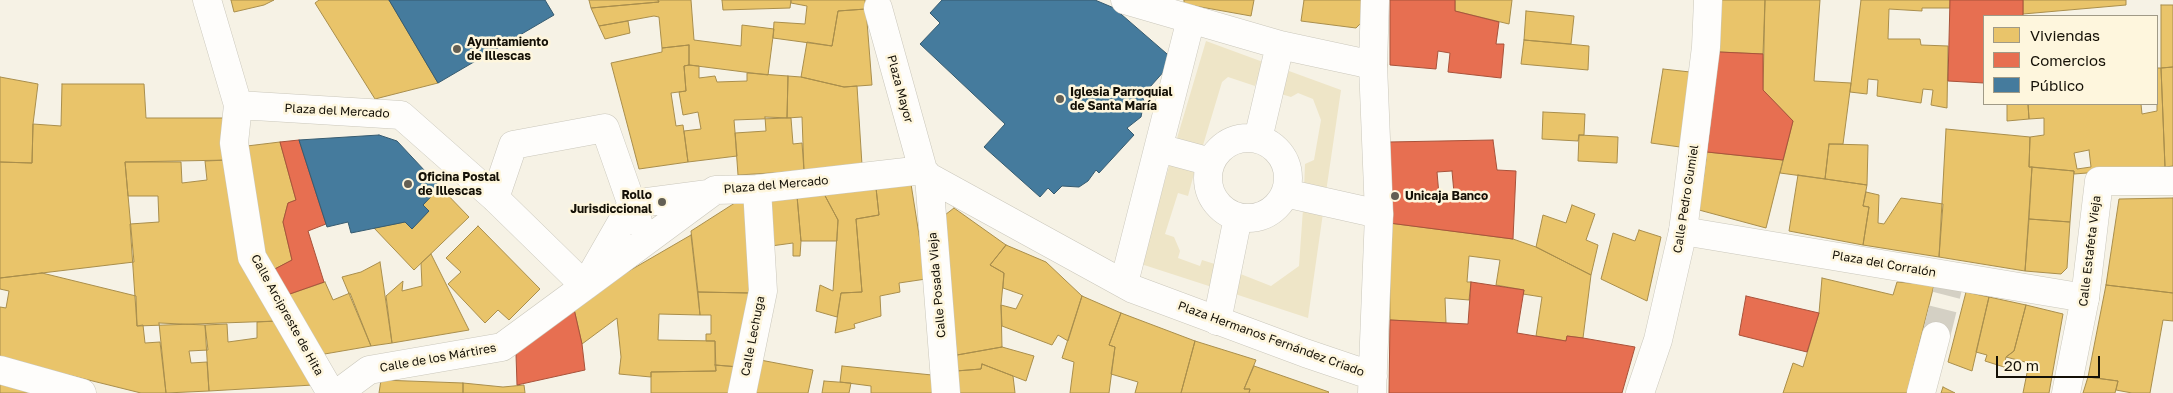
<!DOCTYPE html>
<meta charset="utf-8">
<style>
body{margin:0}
#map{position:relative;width:2173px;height:393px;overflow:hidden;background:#f6f2e5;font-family:"Golos Text",sans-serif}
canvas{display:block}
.legend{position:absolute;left:1983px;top:15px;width:175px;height:90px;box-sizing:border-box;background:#fef6dd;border:1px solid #a09a87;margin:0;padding:6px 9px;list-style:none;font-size:15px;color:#141006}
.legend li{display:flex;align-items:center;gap:10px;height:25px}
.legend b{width:25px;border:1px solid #a09a87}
.scale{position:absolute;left:1996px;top:356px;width:104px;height:22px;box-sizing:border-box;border:2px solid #141006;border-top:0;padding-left:6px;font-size:15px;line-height:18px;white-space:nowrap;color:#141006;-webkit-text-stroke:4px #fef6dd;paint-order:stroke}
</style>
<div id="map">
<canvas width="2173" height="393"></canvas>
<ul class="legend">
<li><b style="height:14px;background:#e9c46a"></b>Viviendas</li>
<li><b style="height:14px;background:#e76f51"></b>Comercios</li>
<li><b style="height:14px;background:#457b9d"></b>Público</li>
</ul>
<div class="scale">20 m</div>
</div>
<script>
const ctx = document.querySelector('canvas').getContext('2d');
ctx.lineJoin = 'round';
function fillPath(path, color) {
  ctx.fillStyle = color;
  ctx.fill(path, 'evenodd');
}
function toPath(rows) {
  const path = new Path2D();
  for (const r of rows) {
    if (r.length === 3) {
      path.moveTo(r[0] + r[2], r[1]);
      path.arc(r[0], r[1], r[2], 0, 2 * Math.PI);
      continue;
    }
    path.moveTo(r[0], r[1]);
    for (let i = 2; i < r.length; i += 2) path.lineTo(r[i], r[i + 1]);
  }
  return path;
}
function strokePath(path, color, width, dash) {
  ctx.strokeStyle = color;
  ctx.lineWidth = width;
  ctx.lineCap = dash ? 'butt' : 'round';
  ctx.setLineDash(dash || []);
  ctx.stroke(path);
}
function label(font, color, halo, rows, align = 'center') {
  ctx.font = font + ' "Golos Text",sans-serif';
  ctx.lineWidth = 5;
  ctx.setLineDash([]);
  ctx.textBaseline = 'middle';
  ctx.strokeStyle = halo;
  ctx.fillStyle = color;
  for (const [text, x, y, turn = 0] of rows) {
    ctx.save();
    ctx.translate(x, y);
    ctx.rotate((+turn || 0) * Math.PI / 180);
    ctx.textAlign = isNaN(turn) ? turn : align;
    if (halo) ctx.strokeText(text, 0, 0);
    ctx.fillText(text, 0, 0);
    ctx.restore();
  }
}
const green = toPath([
 [1206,41,1263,62,1255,86,1228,77,1222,82,1201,152,1175,145],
 [1289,71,1341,90,1326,192,1304,189,1305,164,1314,160,1321,120,1313,99,1298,93,1291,97,1281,94],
 [1170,163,1195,170,1188,196,1178,193,1165,234,1174,237,1180,251,1178,258,1200,266,1202,260,1221,266,1215,288,1141,264],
 [1303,209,1323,213,1308,318,1232,293,1238,273,1271,286,1299,266]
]);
const homes = toPath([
 [231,0,274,0,264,5,234,12,231,0],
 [319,0,389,0,438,83,375,99,315,3,319,0],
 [589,0,658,0,659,2,591,8,589,0],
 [658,0,691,0,694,40,741,46,742,25,774,29,768,75,689,65,689,45,662,48,659,17,654,16,599,26,591,8,659,2,658,0],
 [722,0,791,0,790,8,723,10,722,0],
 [791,0,865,0,866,9,838,11,832,46,773,38,774,22,805,24,807,6,791,3,791,0],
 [1184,0,1254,0,1251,16,1184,4,1184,0],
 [1304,0,1365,0,1364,20,1356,28,1301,21,1304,0],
 [1455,0,1512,0,1509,24,1455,11,1455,0],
 [1720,0,1765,0,1763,54,1719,52,1720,0],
 [1765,0,1820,0,1814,81,1851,83,1843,144,1829,144,1825,179,1780,173,1793,121,1763,90,1765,0],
 [1861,0,1950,0,1950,8,1922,8,1922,11,1889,9,1888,39,1920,39,1921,45,1948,46,1947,108,1931,105,1933,90,1923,89,1921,103,1877,96,1878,80,1868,79,1867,94,1850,92,1861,0],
 [2023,0,2126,0,2126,5,2023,14,2023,0],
 [2161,5,2173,5,2173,67,2161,68,2161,5],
 [866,9,872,85,844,87,801,77,807,42,832,46,838,11,866,9],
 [1526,11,1574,16,1571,44,1524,40,1526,11],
 [628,21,630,33,605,39,599,26,628,21],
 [1524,40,1589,46,1588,70,1521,64,1524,40],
 [689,45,689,65,684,66,686,91,671,93,676,126,683,125,688,162,639,169,611,63,662,52,662,48,689,45],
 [689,65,699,66,699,78,715,76,717,82,747,81,747,73,788,76,787,118,734,120,737,156,688,162,684,131,701,129,698,112,683,115,679,92,686,91,684,66,689,65],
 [2173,67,2173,166,2165,167,2161,68,2173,67],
 [2157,68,2161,68,2165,167,2074,174,2074,171,2029,167,2030,137,2044,135,2044,118,2029,119,2028,104,2141,104,2142,114,2157,111,2157,68],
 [2089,150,2091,167,2077,169,2074,153,2089,150],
 [1663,69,1690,72,1680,147,1651,143,1663,69],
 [788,76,801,77,844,87,857,86,862,165,804,171,802,117,787,118,788,76],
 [0,77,38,84,33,124,32,163,0,162,0,77],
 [62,84,144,84,146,118,227,118,229,160,125,162,134,262,0,278,0,162,32,163,33,124,61,126,62,84],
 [2007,104,2028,104,2029,119,2007,121,2007,104],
 [1543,112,1585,114,1584,135,1579,135,1578,141,1542,139,1543,112],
 [765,117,791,118,793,144,802,143,804,171,738,175,735,133,766,131,765,117],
 [1946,129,2030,137,2029,167,2032,167,2025,271,1939,257,1946,129],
 [1579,135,1618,137,1617,163,1578,161,1579,135],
 [280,142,296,200,288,203,283,222,292,260,271,271,249,212,247,146,280,142],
 [1829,144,1868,145,1867,185,1825,179,1829,144],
 [1707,152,1783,160,1766,228,1699,210,1707,152],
 [229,160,278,321,137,326,130,224,159,222,158,196,128,196,125,162,181,162,182,183,207,180,205,161,229,160],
 [2032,167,2074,171,2070,222,2029,219,2032,167],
 [1798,175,1867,185,1863,206,1869,207,1863,245,1789,231,1798,175],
 [911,184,926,279,899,283,900,292,880,296,881,316,854,324,855,328,835,333,841,293,862,292,856,219,879,215,876,188,911,184],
 [440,187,469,217,414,270,374,228,405,222,412,229,429,211,423,205,440,187],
 [876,188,879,215,856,219,862,292,841,293,837,317,816,311,820,285,833,291,838,220,823,192,876,188],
 [823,192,838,220,837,241,801,241,797,196,823,192],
 [1866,192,1879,195,1878,223,1884,224,1901,198,1943,204,1939,257,1863,245,1869,207,1863,206,1866,192],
 [797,196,801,241,800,256,793,256,793,243,771,246,765,197,797,196],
 [2173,198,2173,293,2106,285,2119,199,2173,198],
 [741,199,752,208,750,293,698,292,691,231,741,199],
 [1572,205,1595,214,1586,240,1598,245,1591,275,1536,247,1543,215,1566,223,1572,205],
 [954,208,1006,245,990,265,1004,273,1001,305,1002,347,957,355,941,218,954,208],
 [2029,219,2070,222,2067,268,2061,274,2025,271,2029,219],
 [1389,223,1513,239,1536,247,1591,275,1583,338,1567,336,1566,341,1536,336,1542,297,1523,294,1524,290,1496,285,1500,260,1469,256,1467,282,1471,282,1469,300,1445,298,1446,323,1390,320,1389,223],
 [478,226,540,289,509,320,498,310,485,323,448,284,461,272,446,258,478,226],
 [1639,230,1661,237,1647,301,1601,279,1613,233,1635,241,1639,230],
 [691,235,700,315,659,314,658,340,715,341,716,371,651,372,651,377,619,374,621,357,617,318,582,344,574,309,610,282,691,235],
 [1006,245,1046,262,1082,296,1068,341,1058,335,1052,345,1002,326,1001,305,1016,309,1023,295,1003,288,1004,273,990,265,1006,245],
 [431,254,469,330,392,343,386,296,403,281,402,291,422,286,421,263,431,254],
 [380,262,392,343,371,346,342,277,361,272,380,262],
 [42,273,136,296,137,326,143,325,145,343,160,342,166,393,141,393,0,358,0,307,6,308,9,291,0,289,0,278,42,273],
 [1822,278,1893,295,1897,282,1934,285,1907,393,1783,393,1793,363,1803,367,1819,313,1822,278],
 [325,282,333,300,350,293,371,346,313,356,284,296,325,282],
 [2106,285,2173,293,2173,321,2163,320,2150,393,2132,393,2116,390,2118,381,2088,377,2106,285],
 [698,292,750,293,741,367,715,365,715,341,706,341,706,334,711,334,711,315,700,315,698,292],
 [1966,292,1989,297,1972,371,1948,362,1966,292],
 [1082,296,1121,313,1109,345,1115,347,1109,393,1070,393,1074,362,1062,358,1082,296],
 [1989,297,2026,305,2014,351,2006,357,2004,367,1985,361,1987,355,1976,352,1989,297],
 [2026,305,2063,314,2049,393,2023,393,2029,363,2006,357,2014,351,2026,305],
 [1121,313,1195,341,1181,393,1135,393,1138,382,1111,374,1115,347,1109,345,1121,313],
 [278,321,313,385,209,391,205,325,227,324,228,342,257,338,257,322,278,321],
 [159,323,205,325,208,350,189,351,191,363,207,362,209,391,166,393,159,323],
 [1195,341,1256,360,1244,389,1250,389,1249,393,1181,393,1195,341],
 [1002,347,1034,356,1026,381,982,364,981,369,956,371,957,355,1002,347],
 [755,359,813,370,808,393,747,393,755,359],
 [982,364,1013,376,1015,393,957,393,956,371,981,369,982,364],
 [715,365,737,367,734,393,651,393,651,372,716,371,715,365],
 [842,366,932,375,933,393,871,393,871,386,840,382,842,366],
 [1254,366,1329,392,1328,393,1249,393,1250,389,1244,389,1254,366],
 [2088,377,2118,381,2115,393,2083,393,2088,377],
 [381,380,463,383,463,393,379,393,381,380],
 [824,381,851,383,849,393,822,393,824,381],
 [0,382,39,393,0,393,0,382],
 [463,383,503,387,524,385,525,393,463,393,463,383],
 [1943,387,1955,393,1941,393,1943,387]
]);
const shops = toPath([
 [1390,0,1455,0,1455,11,1499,22,1496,44,1504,44,1501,78,1448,72,1450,53,1438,51,1436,69,1390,65,1390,0],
 [1950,0,2023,0,2023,16,1984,16,1984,83,1948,81,1950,0],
 [1719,52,1763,54,1763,90,1793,121,1783,160,1707,152,1719,52],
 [299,140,326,224,308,231,324,282,284,296,271,271,292,260,283,222,288,203,296,200,280,142,299,140],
 [1493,140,1497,170,1516,171,1513,239,1389,223,1389,142,1493,140],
 [1452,171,1454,193,1439,195,1437,172,1452,171],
 [1471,282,1524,290,1517,333,1566,341,1567,336,1583,338,1635,347,1622,393,1389,393,1390,320,1468,324,1471,282],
 [1746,296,1819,313,1807,352,1739,335,1746,296],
 [574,309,582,344,585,370,517,385,516,354,574,309]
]);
const public = toPath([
 [389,0,545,0,554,15,438,83,389,0],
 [942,0,1095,0,1114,8,1174,60,1142,96,1144,101,1141,117,1127,128,1134,135,1099,173,1096,170,1088,181,1079,187,1062,186,1054,194,1048,188,1040,197,984,147,1005,124,920,44,940,23,930,13,942,0],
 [379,135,397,141,440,187,423,205,429,211,412,229,405,222,351,233,348,222,327,227,299,140,379,135]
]);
const pedestrianTunnel = toPath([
 [1936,336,1951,276]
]);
const pedestrian = toPath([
 [1125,0,1280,45,1373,65,1375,0],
 [1248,178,40],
 [1258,139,1280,45],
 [1159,148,1211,162],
 [1285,193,1379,214],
 [1683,231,2085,298],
 [1124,283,1191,19],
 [1217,321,1238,217],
 [1921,393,1936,336]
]);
const minor = toPath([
 [207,0,238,105,234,143,252,257,331,393],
 [878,8,923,170,929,177,1133,289,1305,353,1373,376],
 [238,105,401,115,495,198,585,286,715,190,757,189,923,170],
 [929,177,946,393],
 [495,198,513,145,605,128,638,222],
 [0,370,82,393],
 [338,393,369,370,502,347,585,286,632,204,708,194],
 [742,393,763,291,757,189],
 [1372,393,1379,214,1373,65],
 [1640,393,1658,340,1683,231,1706,47,1708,0],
 [2066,393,2085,298,2099,181,2173,181]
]);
const markers = [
 [457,49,5,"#635f54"],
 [1060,99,5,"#635f54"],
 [408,184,5,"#635f54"],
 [1395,196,5,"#635f54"],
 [662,202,5,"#635f54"]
];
const poiNames = [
 ["Ayuntamiento",467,42],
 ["de Illescas",467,56],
 ["Iglesia Parroquial",1070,92],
 ["de Santa María",1070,106],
 ["Oficina Postal",418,177],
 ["de Illescas",418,191],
 ["Rollo",652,195,"right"],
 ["Jurisdiccional",652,209,"right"],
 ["Unicaja Banco",1405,196]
];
const streetNames = [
 ["Plaza Mayor",900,89,75],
 ["Plaza del Mercado",337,111,3],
 ["Plaza del Mercado",776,185,-5],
 ["Calle Pedro Gumiel",1686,199,-81],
 ["Calle Estafeta Vieja",2090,251,-83],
 ["Plaza del Corralón",1884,264,10],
 ["Calle Posada Vieja",937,285,-95],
 ["Calle Arcipreste de Hita",287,315,61],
 ["Calle Lechuga",753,336,-79],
 ["Plaza Hermanos Fernández Criado",1271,339,20],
 ["Calle de los Mártires",438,358,-10]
];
fillPath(green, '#eee5c7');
fillPath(homes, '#e9c46a');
strokePath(homes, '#a98e4c', 1);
fillPath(shops, '#e76f51');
strokePath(shops, '#a8523a', 1);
fillPath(public, '#457b9d');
strokePath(public, '#365b70', 1);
strokePath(pedestrianTunnel, '#d4d0c4', 28, [28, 14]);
strokePath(pedestrian, '#cac7bb', 29);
strokePath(minor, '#cac7bb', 29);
strokePath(pedestrian, '#fefdfb', 28);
strokePath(minor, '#fefdfb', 28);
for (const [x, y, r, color] of markers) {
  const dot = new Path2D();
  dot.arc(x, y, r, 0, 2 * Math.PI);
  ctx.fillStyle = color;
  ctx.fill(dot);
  strokePath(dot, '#fef6dd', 2);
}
label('bold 12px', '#141006', '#fef6dd', poiNames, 'left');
label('12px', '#141006', '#fef6dd', streetNames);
</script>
